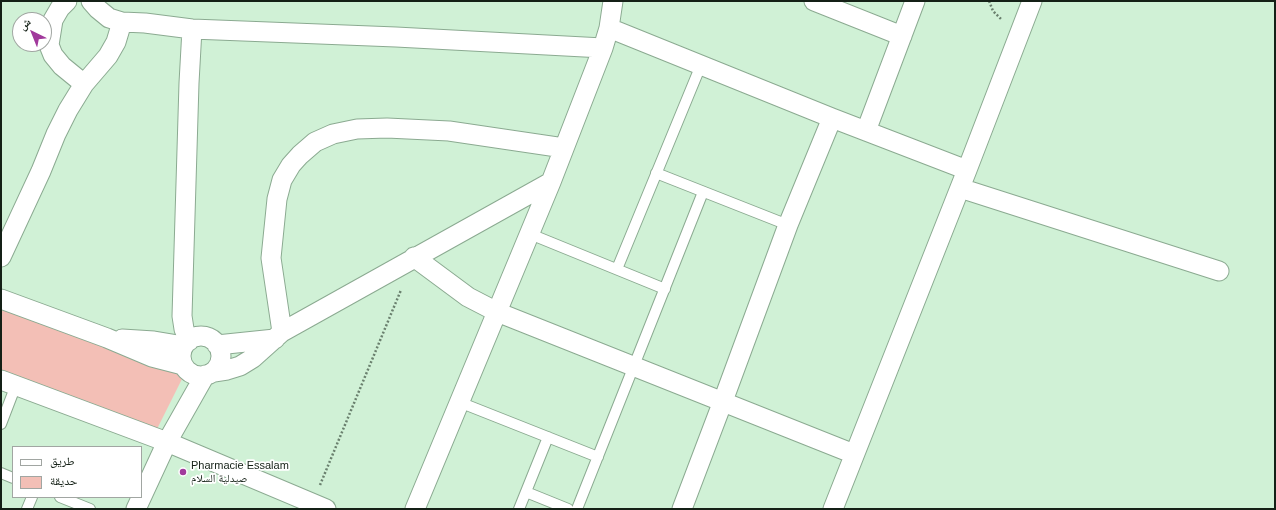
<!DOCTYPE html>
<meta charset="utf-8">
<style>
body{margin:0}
#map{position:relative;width:1276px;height:510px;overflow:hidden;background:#d0f1d6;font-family:Arial,"Noto Naskh Arabic",sans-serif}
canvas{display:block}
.frame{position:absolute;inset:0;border:2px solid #142016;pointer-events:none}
.legend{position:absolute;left:12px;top:446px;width:130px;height:52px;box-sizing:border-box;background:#fff;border:1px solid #a1a6a2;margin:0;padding:5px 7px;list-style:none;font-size:12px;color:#142016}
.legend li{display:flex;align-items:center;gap:8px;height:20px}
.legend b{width:20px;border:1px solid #a1a6a2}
.north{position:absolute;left:12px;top:12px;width:40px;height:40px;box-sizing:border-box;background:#fff;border:1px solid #a1a6a2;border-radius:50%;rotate:317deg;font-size:11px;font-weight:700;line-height:16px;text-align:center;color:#142016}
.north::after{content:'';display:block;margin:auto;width:14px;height:18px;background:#a1399c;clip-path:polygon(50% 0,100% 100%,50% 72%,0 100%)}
</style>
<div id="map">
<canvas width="1276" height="510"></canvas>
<div class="frame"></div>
<ul class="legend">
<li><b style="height:5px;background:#fff"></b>طريق</li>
<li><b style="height:11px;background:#f3bfb6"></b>حديقة</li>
</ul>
<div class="north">ش</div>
</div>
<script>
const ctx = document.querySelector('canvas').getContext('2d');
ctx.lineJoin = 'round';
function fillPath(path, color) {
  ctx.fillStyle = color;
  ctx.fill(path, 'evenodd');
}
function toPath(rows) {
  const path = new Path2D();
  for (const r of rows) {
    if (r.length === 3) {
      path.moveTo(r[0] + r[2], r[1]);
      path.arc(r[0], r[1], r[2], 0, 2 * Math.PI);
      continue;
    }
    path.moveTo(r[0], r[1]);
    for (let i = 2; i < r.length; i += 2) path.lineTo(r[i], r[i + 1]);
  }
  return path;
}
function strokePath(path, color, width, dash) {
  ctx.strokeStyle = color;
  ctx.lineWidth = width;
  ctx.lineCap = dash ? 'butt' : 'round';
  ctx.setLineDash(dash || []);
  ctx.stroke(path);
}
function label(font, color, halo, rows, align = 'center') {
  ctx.font = font + ' Arial,"Noto Naskh Arabic",sans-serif';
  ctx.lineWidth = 3.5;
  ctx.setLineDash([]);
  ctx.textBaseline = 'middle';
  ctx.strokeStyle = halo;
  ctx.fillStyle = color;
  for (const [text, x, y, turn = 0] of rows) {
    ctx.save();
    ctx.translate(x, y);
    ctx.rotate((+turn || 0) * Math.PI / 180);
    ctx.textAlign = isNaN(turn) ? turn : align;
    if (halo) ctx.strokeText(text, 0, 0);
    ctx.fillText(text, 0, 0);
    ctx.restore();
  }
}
const green = toPath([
 [1,308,189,365,154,435,1,374]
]);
const path = toPath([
 [989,1,993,11,1002,20],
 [320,485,401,290]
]);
const service = toPath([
 [656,173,788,225],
 [530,234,665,289],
 [617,269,701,65],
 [459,402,598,457],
 [1,424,16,385],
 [1,473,13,478],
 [526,492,568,509],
 [60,497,90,509],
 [27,509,32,497],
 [519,509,548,437],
 [577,509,703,192]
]);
const minor = toPath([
 [67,1,60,8,53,20,49,45,53,55,62,66,84,84],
 [91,1,98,9,109,18,122,22,145,23,192,29,396,37,603,48],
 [814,1,902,36],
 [609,28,832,118,967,170],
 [866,131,915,1],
 [960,188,1219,271],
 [1,257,41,171,56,134,68,110,84,84,108,56,116,42,122,22],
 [414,257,468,297,497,312,854,454],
 [1,299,107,338,152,357,183,365],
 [282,332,271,258,277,199,282,180,291,165,300,155,315,142,333,134,357,129,387,128,449,131,564,148],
 [201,356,20],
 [122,339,154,341,184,346],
 [189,341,184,329,182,316,189,83,192,29],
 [217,345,275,339],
 [214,372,227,370,240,366,253,358,282,332,551,182],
 [1,380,167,442,326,509],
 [136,509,167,442,205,375],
 [415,509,551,182,603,48,609,28,613,1],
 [682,509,723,401,788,225,832,118],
 [833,509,967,170,1032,1]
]);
const markers = [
 [183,472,4,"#a1399c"]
];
const poiNames = [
 ["Pharmacie Essalam",191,466],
 ["صيدلية السلام",191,479]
];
fillPath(green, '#f3bfb6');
strokePath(service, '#8baa91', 12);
strokePath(minor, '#8baa91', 21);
strokePath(path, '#6a806e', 2.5, [2, 2]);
strokePath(service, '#fff', 10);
strokePath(minor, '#fff', 19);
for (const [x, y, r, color] of markers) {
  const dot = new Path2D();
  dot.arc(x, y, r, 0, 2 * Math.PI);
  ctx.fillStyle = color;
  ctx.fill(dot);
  strokePath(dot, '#fff', 1.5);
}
label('11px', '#142016', '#fff', poiNames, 'left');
</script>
